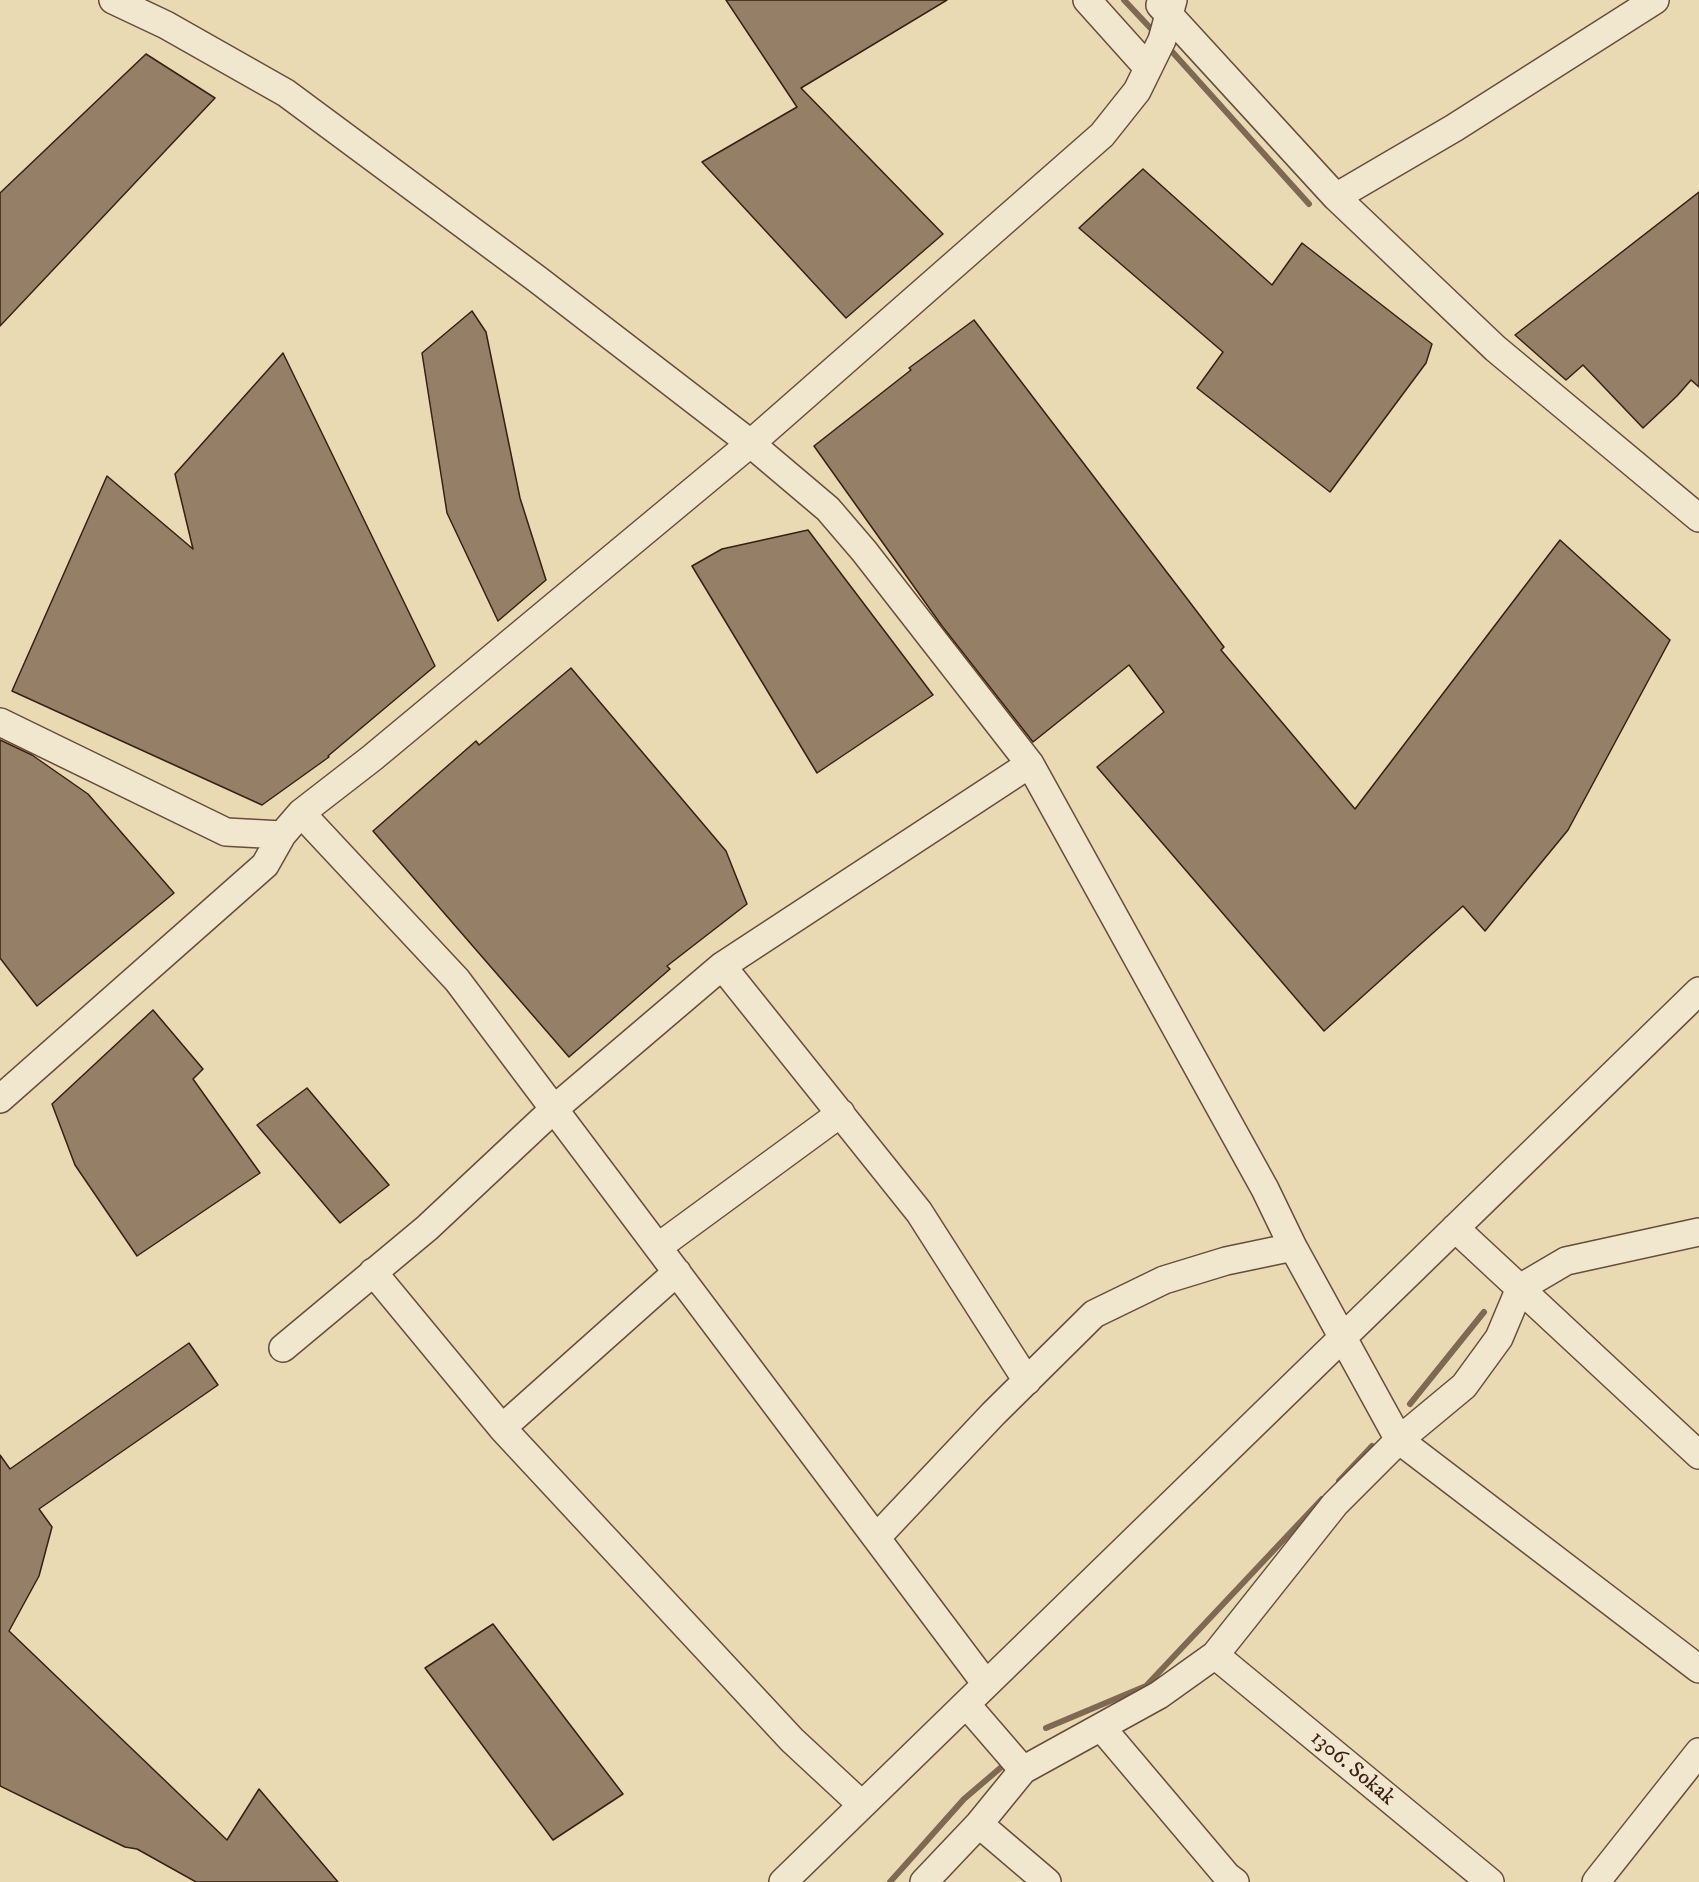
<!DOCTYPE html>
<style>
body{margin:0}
canvas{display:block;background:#eadab3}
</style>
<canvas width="1699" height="1882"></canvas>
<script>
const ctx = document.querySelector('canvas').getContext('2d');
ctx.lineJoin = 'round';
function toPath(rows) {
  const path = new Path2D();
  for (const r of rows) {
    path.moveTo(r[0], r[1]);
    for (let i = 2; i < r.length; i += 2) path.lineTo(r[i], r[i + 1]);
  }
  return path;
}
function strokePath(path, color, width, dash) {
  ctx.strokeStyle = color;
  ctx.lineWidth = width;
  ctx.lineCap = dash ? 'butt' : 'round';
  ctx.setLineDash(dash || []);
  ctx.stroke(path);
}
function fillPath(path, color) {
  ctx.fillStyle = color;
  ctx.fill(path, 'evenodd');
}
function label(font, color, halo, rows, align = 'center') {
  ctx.font = font + ' "IM FELL DW Pica",serif';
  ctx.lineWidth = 5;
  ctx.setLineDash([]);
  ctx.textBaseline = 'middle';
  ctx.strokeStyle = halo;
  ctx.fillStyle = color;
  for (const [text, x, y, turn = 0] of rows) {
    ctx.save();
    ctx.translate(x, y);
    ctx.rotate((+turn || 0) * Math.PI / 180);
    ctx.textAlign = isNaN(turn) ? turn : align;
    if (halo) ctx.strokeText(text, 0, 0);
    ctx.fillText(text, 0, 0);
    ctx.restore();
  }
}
const stream = toPath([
 [1124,0,1156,34],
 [1167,46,1309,204],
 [1410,1404,1484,1312],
 [1339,1481,1372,1446],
 [1046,1728,1146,1686,1322,1499],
 [890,1882,964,1799,1005,1764]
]);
const building = toPath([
 [726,0,947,0,801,88,943,234,846,318,702,162,797,107,726,0],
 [146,54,215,98,0,326,0,193,146,54],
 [1143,169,1272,285,1302,243,1432,344,1426,363,1330,492,1197,388,1223,352,1079,228,1143,169],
 [1699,192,1699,387,1691,380,1677,396,1643,428,1583,365,1566,380,1515,335,1699,192],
 [472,311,486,332,520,498,546,580,498,621,447,513,422,353,472,311],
 [974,320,1224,647,1221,650,1355,809,1560,540,1670,640,1568,830,1485,931,1463,906,1324,1031,1097,767,1164,712,1129,665,1033,742,942,626,814,446,911,370,909,368,974,320],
 [283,353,435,666,328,756,329,757,262,805,12,691,107,476,193,549,175,474,283,353],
 [808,530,933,695,817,773,692,566,722,549,808,530],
 [571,668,726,851,747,904,667,966,670,969,569,1057,373,831,476,741,479,745,571,668],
 [0,740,32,755,88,794,174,893,37,1006,0,958,0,740],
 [153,1010,203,1069,193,1079,260,1173,137,1256,75,1165,52,1104,153,1010],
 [307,1088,389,1185,340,1223,257,1125,307,1088],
 [189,1343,218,1385,39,1509,52,1527,39,1576,9,1631,227,1840,259,1789,338,1882,196,1882,137,1849,125,1847,0,1786,0,1455,10,1469,189,1343],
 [493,1624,623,1794,553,1840,425,1668,493,1624]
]);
const minor = toPath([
 [113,0,166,25,286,93,537,279,750,443,828,509,864,551,1030,764,1265,1189,1293,1247,1399,1440,1699,1669],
 [1087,0,1148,68],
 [1160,5,1336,197,1496,349,1699,518],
 [1336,197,1454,128,1655,0],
 [0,722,226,832,282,835],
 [301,813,457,980,986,1684],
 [722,966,919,1212,1027,1381],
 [0,1099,265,865,282,835,301,813,372,758,758,437,1102,135,1137,91,1162,40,1173,0],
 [1455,1228,1699,1455],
 [658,1247,841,1113],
 [373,1272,502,1428,792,1740,862,1805],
 [283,1348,427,1228,554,1109,722,966,1030,764],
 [502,1428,677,1272],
 [877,1537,993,1414,1094,1314,1164,1280,1226,1261,1293,1247],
 [1215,1655,1490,1882],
 [966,1704,1023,1770],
 [1101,1727,1227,1876,1235,1882],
 [979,1824,1047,1882],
 [783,1882,1699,991],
 [924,1882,979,1824,1023,1770,1159,1695,1215,1655,1335,1504,1399,1440,1464,1386,1499,1338,1520,1288,1566,1261,1699,1232],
 [1596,1882,1699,1752]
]);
const streetNames = [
 ["1306. Sokak",1352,1769,40]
];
strokePath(stream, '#7f6953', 6);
fillPath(building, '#958067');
strokePath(building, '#391f14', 1.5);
strokePath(minor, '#654e3c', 30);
strokePath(minor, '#f1e7ce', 27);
label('22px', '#391f14', '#f1e7ce', streetNames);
</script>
